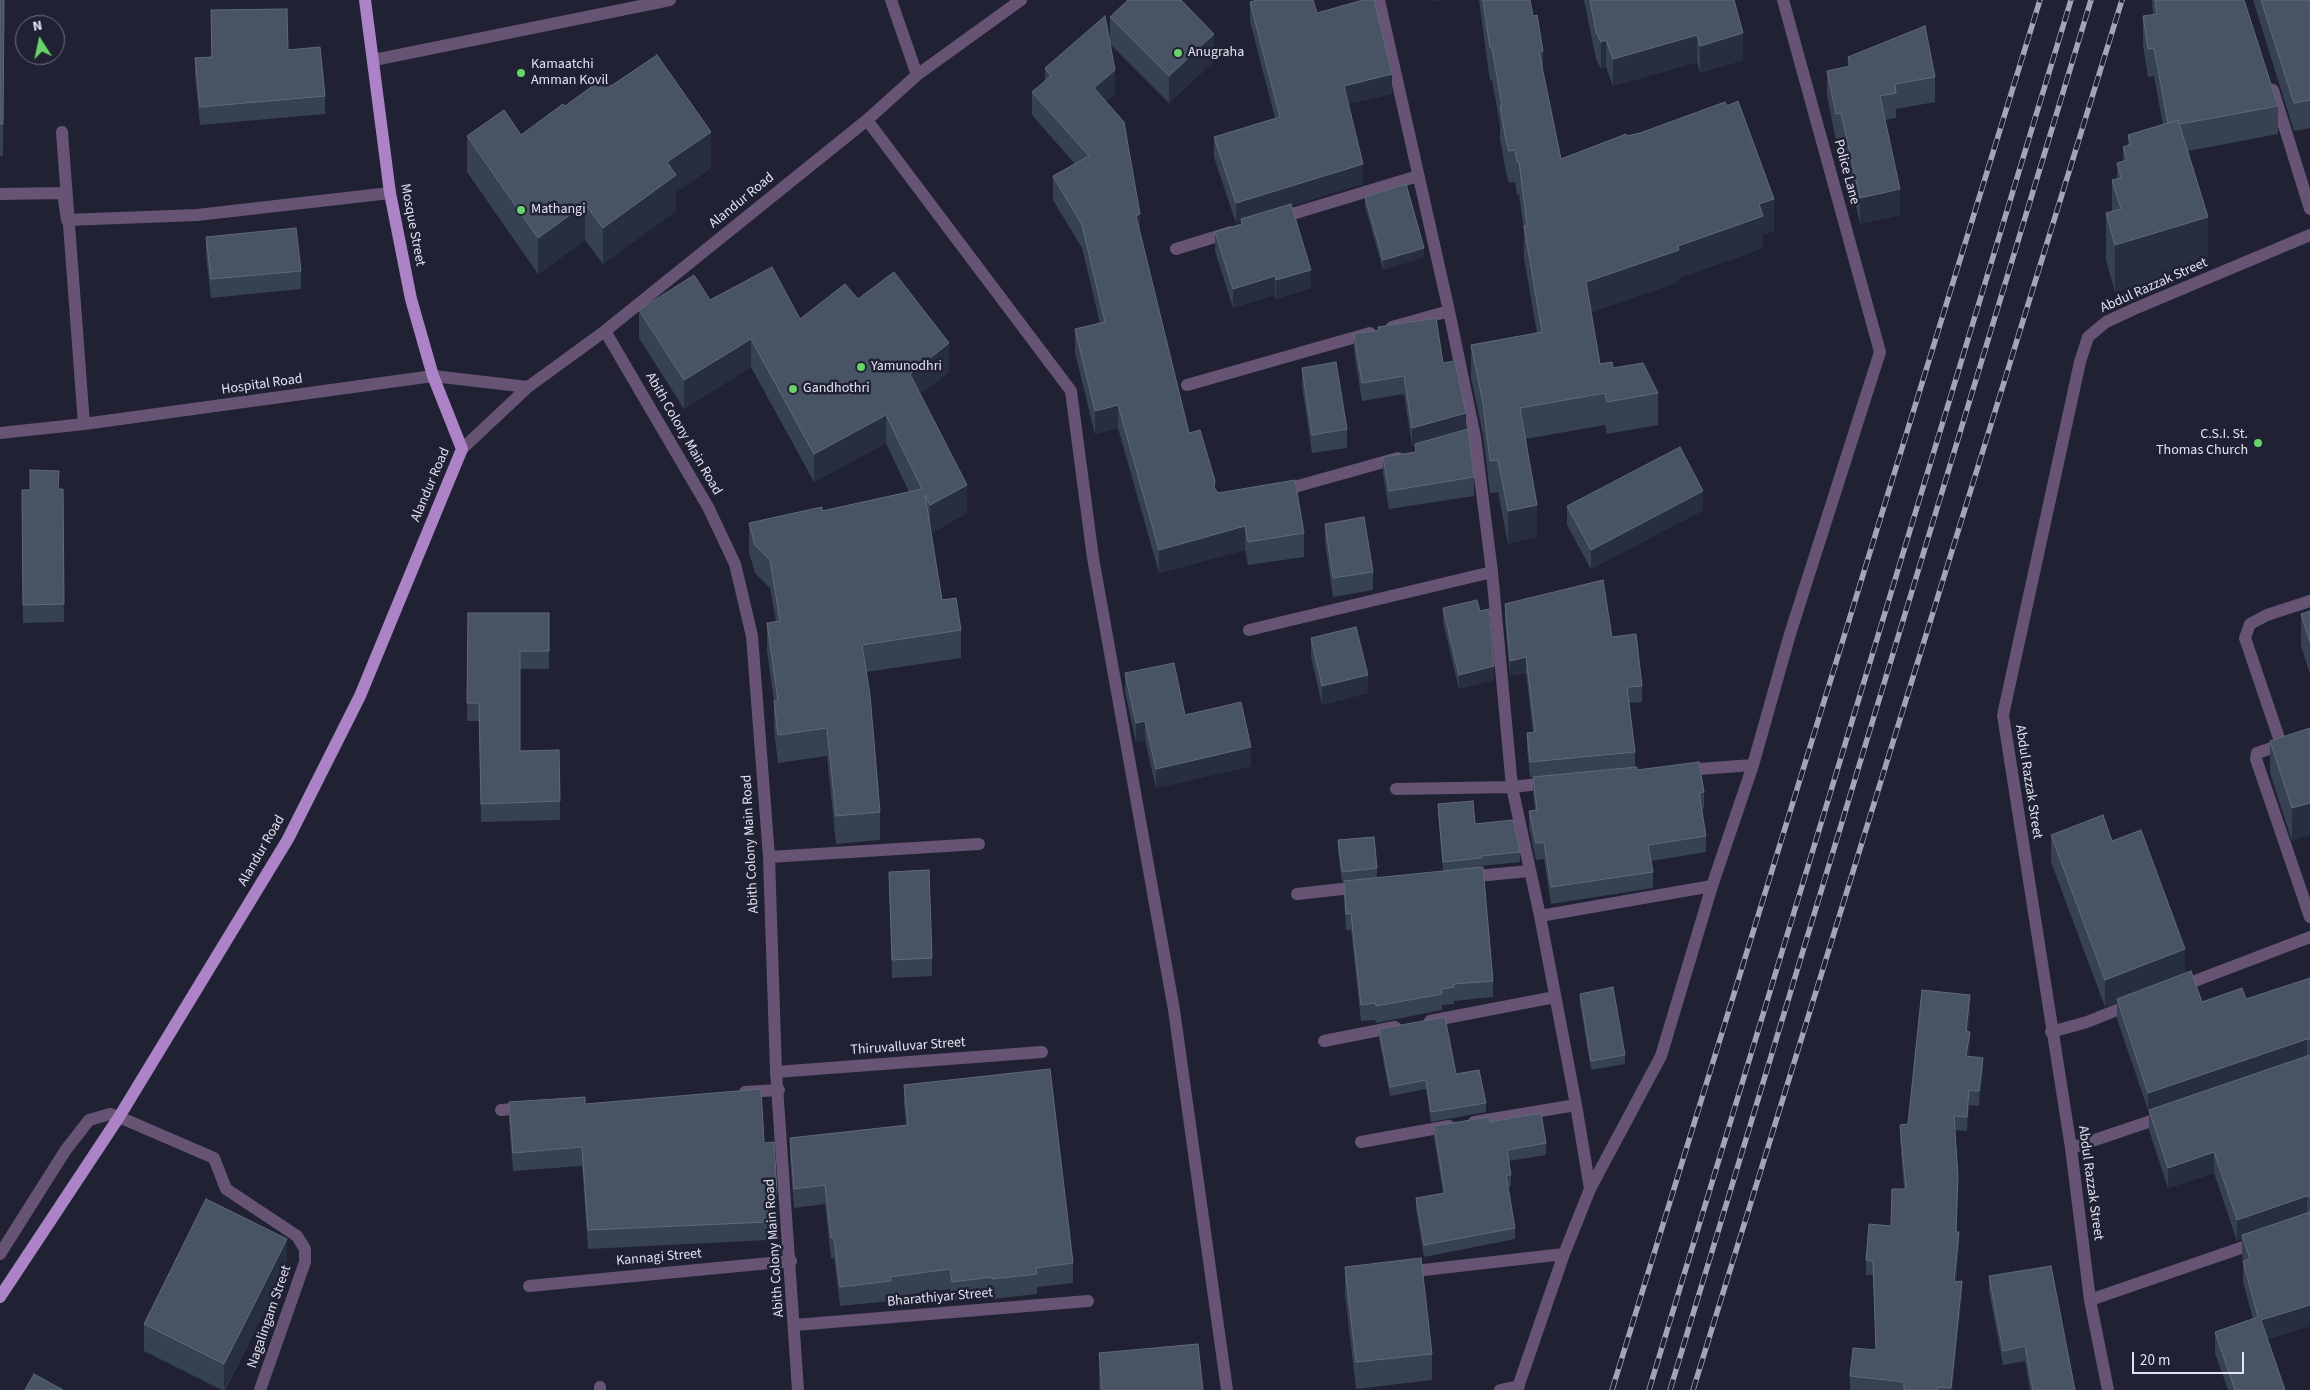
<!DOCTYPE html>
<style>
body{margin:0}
#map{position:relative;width:2310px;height:1390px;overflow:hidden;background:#212134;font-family:"Source Sans 3",sans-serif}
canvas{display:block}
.north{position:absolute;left:15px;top:15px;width:50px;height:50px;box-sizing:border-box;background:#212134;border:1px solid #6e6f7f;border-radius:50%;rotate:350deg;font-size:14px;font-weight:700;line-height:20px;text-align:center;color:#e2e3f0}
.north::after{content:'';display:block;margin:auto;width:18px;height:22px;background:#66d466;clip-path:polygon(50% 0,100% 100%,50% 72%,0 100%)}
.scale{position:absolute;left:2132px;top:1352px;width:112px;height:22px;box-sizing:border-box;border:2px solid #e2e3f0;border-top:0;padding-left:6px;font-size:15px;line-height:18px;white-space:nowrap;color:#e2e3f0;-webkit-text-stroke:4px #212134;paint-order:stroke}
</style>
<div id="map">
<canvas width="2310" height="1390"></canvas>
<div class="north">N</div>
<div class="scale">20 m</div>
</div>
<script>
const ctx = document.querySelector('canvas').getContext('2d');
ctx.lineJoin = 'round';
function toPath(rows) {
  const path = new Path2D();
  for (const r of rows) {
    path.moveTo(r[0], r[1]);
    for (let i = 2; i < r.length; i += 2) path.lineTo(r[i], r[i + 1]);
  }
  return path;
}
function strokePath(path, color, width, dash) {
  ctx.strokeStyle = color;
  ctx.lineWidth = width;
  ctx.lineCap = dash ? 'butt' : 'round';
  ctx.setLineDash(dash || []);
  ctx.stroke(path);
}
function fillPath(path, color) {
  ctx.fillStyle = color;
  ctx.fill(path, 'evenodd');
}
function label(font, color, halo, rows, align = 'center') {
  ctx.font = font + ' "Source Sans 3",sans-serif';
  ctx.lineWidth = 5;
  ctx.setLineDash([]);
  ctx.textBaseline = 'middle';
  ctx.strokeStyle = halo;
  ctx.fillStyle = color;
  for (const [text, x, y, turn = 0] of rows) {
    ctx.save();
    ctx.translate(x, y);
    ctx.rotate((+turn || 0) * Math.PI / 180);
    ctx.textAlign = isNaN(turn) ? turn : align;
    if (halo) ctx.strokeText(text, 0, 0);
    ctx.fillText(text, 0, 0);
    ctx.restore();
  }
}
const minor = toPath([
 [891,0,917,75],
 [1379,0,1449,311,1475,437,1492,572,1512,787,1540,916,1576,1105,1590,1189],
 [374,60,670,0],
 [2273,90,2310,209],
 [867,120,1071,391,1093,558,1174,1010,1227,1390],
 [62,132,84,424],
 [0,194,63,193,67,220,197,215,390,193],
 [1279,218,1418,176],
 [1176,249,1231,232],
 [1392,327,1449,311],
 [605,331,708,507,735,564,752,636,769,857,776,1072,798,1390],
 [1187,385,1370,333],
 [0,433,84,424,433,376,528,387],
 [462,449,528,387,605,331,867,120,917,75,1021,0],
 [1280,491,1398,458],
 [1249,630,1492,572],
 [2310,735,2257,753,2256,759,2310,917],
 [2281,744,2245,638,2250,624,2267,615,2310,601],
 [1685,770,1753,765],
 [1396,789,1512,787,1548,783],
 [769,857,979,844],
 [1467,877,1529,871],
 [1297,894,1360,887],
 [1540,916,1712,886],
 [2179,987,2310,937],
 [1430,1021,1555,997],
 [2051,1032,2087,1022,2132,1004],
 [1324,1041,1395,1027],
 [776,1072,1042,1052],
 [745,1092,779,1090],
 [501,1110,526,1108],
 [1474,1122,1576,1105],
 [1361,1142,1449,1126],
 [2071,1148,2163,1117],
 [0,1254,65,1151,89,1120,110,1114,119,1117,214,1158,226,1189,297,1236,305,1249,305,1262,260,1390],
 [1406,1272,1564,1254],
 [529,1286,791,1261],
 [2090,1300,2258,1242],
 [795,1325,1088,1301],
 [600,1387,600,1390],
 [1500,1390,1519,1386],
 [1517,1390,1564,1254,1590,1189,1661,1056,1712,886,1753,765,1790,634,1880,352,1783,0],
 [2108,1390,2090,1300,2071,1148,2003,715,2080,362,2088,337,2106,322,2134,309,2310,235]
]);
const major = toPath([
 [0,1297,119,1117,288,839,360,696,462,449,433,376,411,299,390,193,365,0]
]);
const rail = toPath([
 [1612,1390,2040,0],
 [1649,1390,2071,0],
 [1670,1390,2091,0],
 [1693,1390,2122,0]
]);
const wall = toPath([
 [0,0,4,0,3,156,0,156],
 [1479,0,1530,0,1533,16,1543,51,1543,72,1561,159,1627,136,1774,231,1763,235,1763,248,1679,278,1679,282,1591,312,1600,364,1613,368,1658,393,1658,425,1607,434,1605,425,1525,439,1537,537,1508,544,1498,492,1490,493,1483,435,1471,377,1471,345,1537,333,1524,258,1524,231,1519,194,1517,195,1515,182,1509,183,1506,173,1500,139,1500,124,1492,80,1490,81],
 [1584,0,1734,0,1743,60,1700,73,1697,62,1613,86,1606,67,1601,69,1596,59],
 [2152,0,2244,0,2278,106,2278,134,2188,151,2208,265,2115,292,2106,260,2106,213,2112,211,2112,180,2117,179,2117,163,2123,162,2123,147,2128,145,2128,135,2163,125,2154,76,2148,77,2143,45,2143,16,2153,15],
 [2253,0,2310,0,2310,128,2294,131],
 [1250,2,1317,13,1392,94,1348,104,1363,184,1291,205,1311,288,1276,299,1275,295,1233,308,1215,251,1215,232,1241,224,1241,221,1236,223,1214,157,1214,137,1275,118,1250,21],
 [211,10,288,50,325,96,325,114,200,125,195,76,195,58,211,57],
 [1110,17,1214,61,1169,103,1110,44],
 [1848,57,1935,77,1935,102,1896,109,1896,118,1885,120,1900,215,1860,224,1841,139,1836,140,1827,96,1827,71,1848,67],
 [1045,68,1115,93,1106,101,1140,233,1189,433,1215,488,1218,493,1304,533,1304,557,1248,565,1245,550,1159,573,1118,428,1095,434,1075,353,1075,329,1100,323,1082,248,1053,200,1053,176,1075,164,1032,115,1032,92,1045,81],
 [611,86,711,168,676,192,676,211,603,264,585,240,538,274,467,172,467,136,521,135,565,106],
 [1365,197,1424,257,1383,270,1365,206],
 [206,237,301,271,301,289,211,298,206,256],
 [858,299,949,372,920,394,967,513,931,533,942,600,961,630,961,658,866,672,880,812,880,840,836,844,827,756,778,763,774,730,774,701,767,651,767,623,776,622,770,588,755,573,749,552,749,523,822,511,909,492,886,443,814,482,751,367,684,409,639,338,639,310,710,300,800,319],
 [1378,327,1443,363,1466,430,1474,477,1474,496,1389,509,1383,475,1383,457,1415,452,1415,445,1412,446,1404,394,1362,401,1354,352,1354,334,1378,330],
 [1302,368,1347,429,1347,448,1312,453,1302,386],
 [63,489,64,622,23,623,22,490],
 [1567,506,1703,510,1591,569,1567,525],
 [1325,524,1373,572,1373,590,1333,597,1325,542],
 [1505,604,1612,637,1642,686,1642,702,1629,703,1635,752,1635,767,1637,770,1704,792,1704,809,1702,809,1706,836,1706,852,1651,861,1653,872,1653,888,1551,904,1544,859,1536,860,1529,827,1529,811,1535,810,1533,793,1533,777,1530,777,1527,749,1527,733,1533,733,1526,673,1510,676,1505,620],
 [1443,608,1494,680,1459,689,1443,622],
 [2310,611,2310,674,2301,646,2301,614],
 [468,613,549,613,549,669,520,669,520,751,560,801,560,820,481,822,479,721,467,721],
 [1311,638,1368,693,1322,705,1311,656],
 [1125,673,1185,715,1251,766,1156,788,1145,740,1136,742,1125,692],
 [2310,728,2292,841,2270,773,2270,741],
 [1438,804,1475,824,1520,852,1520,862,1481,866,1493,981,1493,997,1454,1001,1454,1004,1442,1005,1442,1010,1376,1023,1375,1020,1361,1021,1351,930,1346,930,1344,898,1344,881,1342,881,1338,850,1338,840,1377,868,1377,878,1443,871,1438,814],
 [2051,835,2112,841,2185,973,2202,1002,2246,999,2310,978,2310,1326,2267,1339,2285,1390,2228,1390,2215,1353,2215,1332,2253,1319,2243,1282,2243,1261,2244,1261,2242,1256,2242,1239,2237,1241,2214,1173,2168,1188,2149,1130,2149,1113,2117,1019,2117,1002,2105,1007,2051,862],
 [889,872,932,958,932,976,892,978],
 [1580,994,1625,1055,1625,1064,1591,1070,1580,1003],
 [1970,1009,1968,1031,1970,1046,1968,1056,1983,1072,1979,1106,1969,1105,1967,1131,1955,1130,1958,1191,1956,1232,1959,1246,1956,1282,1962,1295,1952,1390,1850,1390,1850,1376,1876,1350,1873,1275,1866,1275,1866,1260,1891,1226,1904,1189,1900,1139,1900,1125,1908,1124],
 [1379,1029,1486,1103,1486,1112,1431,1122,1426,1089,1390,1096,1379,1039],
 [904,1085,1073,1263,1073,1283,1037,1287,1037,1294,992,1299,992,1296,952,1301,950,1289,891,1297,891,1301,840,1306,834,1258,831,1258,825,1204,794,1208,790,1158,790,1138,906,1125,904,1105],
 [509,1102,585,1104,764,1143,777,1192,777,1210,768,1212,768,1240,588,1249,582,1166,513,1171,509,1121],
 [1490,1122,1546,1143,1546,1155,1509,1161,1511,1175,1511,1186,1508,1187,1515,1228,1515,1239,1424,1257,1416,1209,1416,1198,1443,1193,1434,1138,1434,1126],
 [287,1266,225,1390,222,1390,144,1351,144,1324],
 [1345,1267,1432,1354,1432,1380,1356,1389,1345,1294],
 [1989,1276,2075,1390,2030,1390,2025,1361,2003,1365,1989,1291],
 [1099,1353,1203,1390,1099,1390]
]);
const shadedWall = toPath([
 [1434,0,1445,0,1434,2],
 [1743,33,1743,60,1700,73,1700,46],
 [1214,34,1214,61,1169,103,1169,76],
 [1697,35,1697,62,1613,86,1613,59],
 [1606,40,1606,67,1601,69,1601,42],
 [1115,70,1115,93,1094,111,1094,88],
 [1392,74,1392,94,1344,105,1344,86],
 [711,132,711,168,676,192,676,211,603,264,603,228,667,162],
 [1363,164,1363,184,1236,223,1236,203],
 [1900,189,1900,215,1860,224,1860,198],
 [1774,199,1774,231,1763,235,1763,248,1679,278,1679,282,1586,314,1586,282,1759,204],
 [585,204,585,240,538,274,538,238],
 [1140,214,1140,238,1136,216],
 [2208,217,2208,265,2115,292,2115,245],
 [1424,248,1424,257,1383,270,1383,260],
 [1311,270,1311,288,1276,299,1276,280],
 [1275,276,1275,295,1233,308,1233,289],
 [751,339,751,367,684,409,684,380],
 [949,343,949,372,910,402,910,374],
 [1118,405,1118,428,1095,434,1095,411],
 [1466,413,1466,431,1412,446,1412,428],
 [886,415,886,443,814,482,814,454],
 [967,485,967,513,930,533,930,505],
 [1703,491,1703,510,1591,569,1591,550],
 [1537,505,1537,537,1508,544,1508,511],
 [1245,526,1245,550,1159,573,1159,550],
 [1526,657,1526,673,1510,676,1510,661],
 [1494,666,1494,680,1459,689,1459,675],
 [1368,675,1368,693,1322,705,1322,686],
 [1145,721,1145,740,1136,742,1136,723],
 [1251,747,1251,766,1156,788,1156,769],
 [2310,803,2310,835,2292,841,2292,808],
 [2185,949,2185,976,2117,999,2117,1002,2105,1007,2105,980],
 [1970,995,1970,1009,1966,1045,1966,1031],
 [1970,1032,1970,1046,1966,1070,1966,1056],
 [2307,1039,2307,1059,2149,1110,2148,1113,2148,1093],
 [1983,1058,1983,1072,1979,1106,1979,1091],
 [1969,1090,1969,1105,1967,1131,1967,1117],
 [2214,1152,2214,1173,2168,1188,2168,1168],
 [1958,1176,1958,1191,1956,1246,1956,1232],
 [2307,1196,2307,1216,2242,1235,2242,1239,2237,1241,2237,1220],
 [1959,1232,1959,1246,1954,1296,1954,1282],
 [287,1239,287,1266,224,1390,224,1364],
 [1962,1281,1962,1295,1952,1390,1951,1390],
 [2310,1305,2310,1326,2261,1340,2261,1320]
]);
const building = toPath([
 [0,0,4,0,3,124,0,124,0,0],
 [1128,0,1181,0,1214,34,1169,76,1110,17,1128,0],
 [1257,0,1313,0,1317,13,1363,0,1374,0,1392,74,1344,86,1363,164,1236,203,1214,137,1280,117,1250,2,1257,0],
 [1483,0,1530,0,1533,16,1537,15,1543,51,1539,52,1561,159,1626,134,1627,136,1640,133,1725,102,1727,106,1738,101,1774,199,1759,204,1763,216,1678,246,1679,250,1586,282,1600,364,1612,362,1613,368,1643,363,1658,393,1607,402,1605,393,1520,408,1537,505,1508,511,1498,460,1490,461,1483,403,1471,345,1542,332,1524,226,1527,225,1519,162,1517,162,1515,150,1509,151,1506,141,1500,106,1502,106,1492,48,1490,48,1483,0],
 [1590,0,1734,0,1743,33,1700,46,1697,35,1613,59,1606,40,1601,42,1596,32,1590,0],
 [2155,0,2244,0,2278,106,2180,124,2178,120,2168,123,2154,48,2148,49,2143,16,2157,14,2155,0],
 [2261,0,2310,0,2310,100,2294,103,2261,0],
 [287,9,288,50,320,47,325,96,200,107,195,58,212,57,211,10,287,9],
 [1105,16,1115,70,1094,88,1124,122,1140,214,1136,216,1189,433,1200,430,1215,481,1214,487,1218,493,1295,480,1304,533,1248,542,1245,526,1159,550,1118,405,1095,411,1075,329,1105,322,1082,225,1053,176,1089,156,1032,92,1051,76,1045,68,1105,16],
 [1925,26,1935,77,1895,84,1896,93,1880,96,1900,189,1860,198,1841,113,1836,114,1827,71,1850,66,1848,57,1925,26],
 [657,55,711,132,667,162,676,175,603,228,585,204,538,238,467,136,504,110,521,135,563,104,565,106,605,77,611,86,657,55],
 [2178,120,2208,217,2115,245,2106,213,2121,209,2112,180,2121,178,2117,163,2127,160,2123,147,2131,144,2128,135,2178,120],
 [1406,184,1424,248,1383,260,1365,197,1406,184],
 [1291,204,1311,270,1276,280,1275,276,1233,289,1215,232,1242,224,1241,219,1291,204],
 [296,228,301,271,211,279,206,237,296,228],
 [772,267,800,319,845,284,858,299,894,272,949,343,910,374,967,485,930,505,925,495,942,600,956,598,961,630,862,645,870,695,880,812,836,816,827,728,778,735,774,701,778,701,767,623,780,621,770,560,755,545,749,523,822,507,822,511,922,489,886,415,814,454,751,339,684,380,639,310,694,275,710,300,772,267],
 [1436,318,1443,363,1455,361,1466,413,1412,428,1404,376,1362,383,1354,334,1379,330,1378,327,1436,318],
 [1336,362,1347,429,1312,435,1302,368,1336,362],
 [1468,429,1474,477,1389,491,1383,457,1416,452,1415,444,1468,429],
 [1680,447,1703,491,1591,550,1567,506,1680,447],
 [30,470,59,471,58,489,63,489,64,604,23,605,22,490,30,490,30,470],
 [1364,517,1373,572,1333,578,1325,524,1364,517],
 [1603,580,1612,637,1636,634,1642,686,1627,687,1635,752,1530,762,1527,733,1535,732,1526,657,1510,661,1505,604,1603,580],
 [1477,600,1480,611,1489,609,1494,666,1459,675,1443,608,1477,600],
 [2310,611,2310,642,2301,614,2310,611],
 [468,613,549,613,549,651,520,651,520,751,559,750,560,801,481,804,479,703,467,703,468,613],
 [1356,627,1368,675,1322,686,1311,638,1356,627],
 [1174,663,1185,715,1241,702,1251,747,1156,769,1145,721,1136,723,1125,673,1174,663],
 [2310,728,2310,803,2292,808,2270,741,2310,728],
 [1699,762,1704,792,1699,793,1706,836,1648,845,1653,872,1551,887,1544,842,1536,843,1529,811,1537,810,1533,777,1637,767,1637,770,1699,762],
 [1473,801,1475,824,1513,820,1520,852,1481,856,1481,858,1443,862,1438,804,1473,801],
 [2103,815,2112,841,2141,830,2185,949,2105,980,2051,835,2103,815],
 [1374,837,1377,868,1342,872,1338,840,1374,837],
 [1483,867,1493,981,1454,984,1454,987,1441,989,1442,994,1376,1006,1375,1003,1361,1005,1351,913,1346,914,1344,881,1483,867],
 [929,870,932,958,892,960,889,872,929,870],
 [2191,971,2202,1002,2242,988,2246,999,2310,978,2310,1039,2307,1039,2148,1093,2117,999,2191,971],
 [1613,987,1625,1055,1591,1061,1580,994,1613,987],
 [1922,990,1970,995,1966,1031,1970,1032,1966,1056,1983,1058,1979,1091,1969,1090,1967,1117,1954,1116,1958,1176,1956,1232,1959,1232,1954,1282,1962,1281,1951,1388,1938,1387,1938,1390,1904,1390,1904,1382,1850,1376,1853,1348,1876,1350,1873,1261,1866,1260,1869,1224,1891,1226,1892,1189,1906,1189,1900,1125,1908,1124,1922,990],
 [1445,1017,1456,1074,1479,1070,1486,1103,1431,1112,1426,1080,1390,1087,1379,1029,1445,1017],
 [2310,1055,2310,1196,2307,1196,2237,1220,2214,1152,2168,1168,2149,1110,2310,1055],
 [1050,1069,1073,1263,1036,1268,1037,1274,992,1279,992,1277,952,1282,950,1269,890,1277,891,1281,840,1287,834,1238,831,1238,825,1185,794,1189,790,1138,908,1125,904,1085,1050,1069],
 [761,1089,764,1143,774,1142,777,1192,767,1193,768,1222,588,1230,582,1147,513,1153,509,1102,585,1097,585,1104,761,1089],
 [1541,1113,1546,1143,1507,1150,1511,1175,1506,1175,1515,1228,1424,1245,1416,1198,1445,1193,1434,1126,1489,1117,1490,1122,1541,1113],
 [206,1199,287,1239,224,1364,144,1324,206,1199],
 [2310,1212,2310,1305,2261,1320,2285,1390,2235,1390,2215,1332,2258,1317,2243,1261,2250,1259,2242,1235,2310,1212],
 [1421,1258,1432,1354,1356,1362,1345,1267,1421,1258],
 [2051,1266,2075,1390,2033,1390,2025,1346,2003,1351,1989,1276,2051,1266],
 [1198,1344,1203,1390,1102,1390,1099,1353,1198,1344],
 [34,1374,63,1390,25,1390,34,1374]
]);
const markers = [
 [1178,53,5,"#66d466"],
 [521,73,5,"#66d466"],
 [521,210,5,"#66d466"],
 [861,367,5,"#66d466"],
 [793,389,5,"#66d466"],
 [2258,443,5,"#66d466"]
];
const poiNames = [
 ["Anugraha",1188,53],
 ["Kamaatchi",531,65],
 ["Amman Kovil",531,81],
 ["Mathangi",531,210],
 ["Yamunodhri",871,367],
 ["Gandhothri",803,389],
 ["C.S.I. St.",2248,435,"right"],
 ["Thomas Church",2248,451,"right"]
];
const streetNames = [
 ["Police Lane",1846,172,75],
 ["Alandur Road",742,201,-39],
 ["Mosque Street",412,225,79],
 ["Abdul Razzak Street",2154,286,-24],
 ["Hospital Road",262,385,-8],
 ["Abith Colony Main Road",683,434,60],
 ["Alandur Road",431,485,-67],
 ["Abdul Razzak Street",2028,782,81],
 ["Abith Colony Main Road",751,844,-93],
 ["Alandur Road",262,851,-60],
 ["Thiruvalluvar Street",908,1047,-4],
 ["Abdul Razzak Street",2090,1183,82],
 ["Abith Colony Main Road",775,1248,-94],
 ["Kannagi Street",659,1258,-5],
 ["Bharathiyar Street",940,1298,-5],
 ["Nagalingam Street",270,1317,-71]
];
strokePath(minor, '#675474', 12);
strokePath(major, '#ab83c6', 12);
strokePath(rail, '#a4a5b4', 5.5);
strokePath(rail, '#212134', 4, [11]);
fillPath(wall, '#364252');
fillPath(shadedWall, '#262e3f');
fillPath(building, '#485363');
strokePath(building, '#606a79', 1);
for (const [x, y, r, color] of markers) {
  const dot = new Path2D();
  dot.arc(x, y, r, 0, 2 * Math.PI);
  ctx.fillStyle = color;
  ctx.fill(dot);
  strokePath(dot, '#212134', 2);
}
label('14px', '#e2e3f0', '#212134', poiNames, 'left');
label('14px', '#e2e3f0', '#212134', streetNames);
</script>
